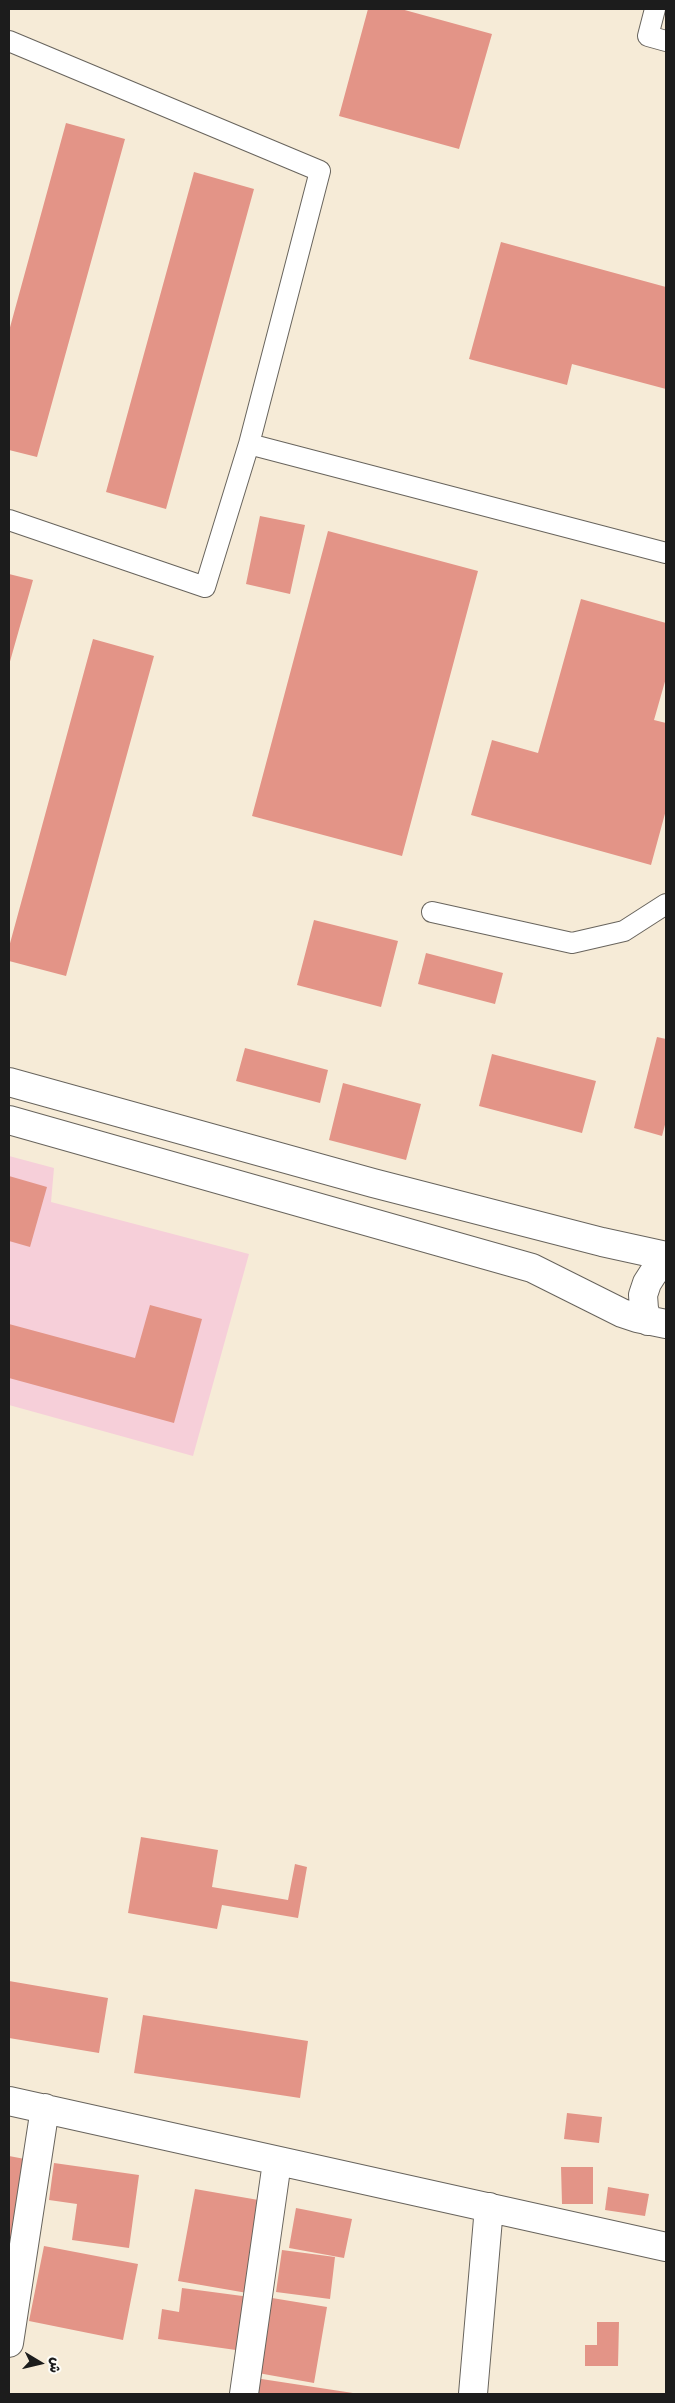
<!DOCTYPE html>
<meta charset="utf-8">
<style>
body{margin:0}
#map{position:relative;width:675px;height:2403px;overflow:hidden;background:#f6ebd7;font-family:"Architects Daughter","Playpen Sans Arabic",sans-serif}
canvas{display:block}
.frame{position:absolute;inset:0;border:10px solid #1c1c1c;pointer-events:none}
.north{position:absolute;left:15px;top:2338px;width:50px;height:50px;-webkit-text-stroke:4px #fdfcf7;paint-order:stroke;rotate:99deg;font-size:14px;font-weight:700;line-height:20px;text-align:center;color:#1c1c1c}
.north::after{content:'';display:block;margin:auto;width:18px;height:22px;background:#1c1c1c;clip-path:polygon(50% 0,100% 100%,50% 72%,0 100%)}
</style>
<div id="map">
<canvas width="675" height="2403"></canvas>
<div class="frame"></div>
<div class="north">ش</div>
</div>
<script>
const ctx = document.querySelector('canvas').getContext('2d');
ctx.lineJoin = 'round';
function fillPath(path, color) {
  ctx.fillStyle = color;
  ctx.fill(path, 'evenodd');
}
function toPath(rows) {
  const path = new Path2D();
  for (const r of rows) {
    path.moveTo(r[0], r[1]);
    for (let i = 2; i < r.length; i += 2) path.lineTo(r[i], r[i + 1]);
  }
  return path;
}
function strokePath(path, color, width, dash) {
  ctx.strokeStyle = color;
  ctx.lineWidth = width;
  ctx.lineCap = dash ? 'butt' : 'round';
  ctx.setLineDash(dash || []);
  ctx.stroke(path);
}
const built = toPath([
 [9,1156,54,1168,51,1202,249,1254,193,1456,9,1405]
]);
const building = toPath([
 [368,9,401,9,492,34,459,149,339,116],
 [66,123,125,139,37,457,9,450,9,331],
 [194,172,254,189,166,509,106,492],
 [501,242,666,287,666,389,572,364,567,385,469,359],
 [260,516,305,525,290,594,246,584],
 [328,531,478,571,402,856,252,816],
 [9,574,33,580,9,665],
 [581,599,666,623,666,678,654,720,666,723,666,810,651,865,471,815,492,740,538,753],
 [93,639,154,656,66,976,9,961,9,947],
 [314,920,398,941,381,1007,297,985],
 [426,953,503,973,495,1004,418,984],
 [657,1037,666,1039,666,1121,662,1136,634,1128],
 [245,1048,328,1070,320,1103,236,1081],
 [492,1054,596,1081,582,1133,479,1106],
 [343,1083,421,1104,406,1160,329,1140],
 [9,1176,47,1187,30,1247,9,1241],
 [150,1305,202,1319,174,1423,9,1378,9,1324,135,1358],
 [141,1837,218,1850,212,1887,288,1900,295,1864,307,1867,298,1918,222,1905,217,1929,128,1913],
 [9,1981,108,1998,99,2053,9,2038],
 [143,2015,308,2041,300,2098,134,2073],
 [567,2113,602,2117,599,2143,564,2139],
 [9,2156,30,2160,14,2254,9,2253],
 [54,2163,139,2175,129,2248,72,2240,77,2204,49,2200],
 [561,2167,593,2167,593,2204,562,2204],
 [608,2187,649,2194,645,2216,605,2210],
 [195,2189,270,2202,253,2294,178,2281],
 [296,2208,352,2219,344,2258,289,2248],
 [44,2246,138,2264,123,2340,29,2321],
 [282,2250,335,2257,330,2299,276,2292],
 [182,2288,250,2297,243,2351,158,2339,162,2309,179,2312],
 [272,2298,327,2307,314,2383,258,2373],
 [597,2322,619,2322,618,2366,585,2366,585,2345,597,2345],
 [255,2378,353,2393,353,2394,253,2394]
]);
const lane = toPath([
 [655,9,648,36,666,41],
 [9,41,320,171,249,444],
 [9,520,205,587,249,444,666,553],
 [432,912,572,943,624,931,666,904]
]);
const street = toPath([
 [9,1082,373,1183,602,1242,666,1256],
 [9,1120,532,1268,622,1313,637,1318,666,1324],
 [648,1321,644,1309,643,1295,647,1283,654,1272,666,1263],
 [9,2101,666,2247],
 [9,2343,45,2108],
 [244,2394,277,2162],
 [473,2394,489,2207]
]);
fillPath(built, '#f6cfd9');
fillPath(building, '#e39487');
strokePath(lane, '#68645d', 22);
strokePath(street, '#68645d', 30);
strokePath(lane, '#fff', 20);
strokePath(street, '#fff', 28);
</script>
